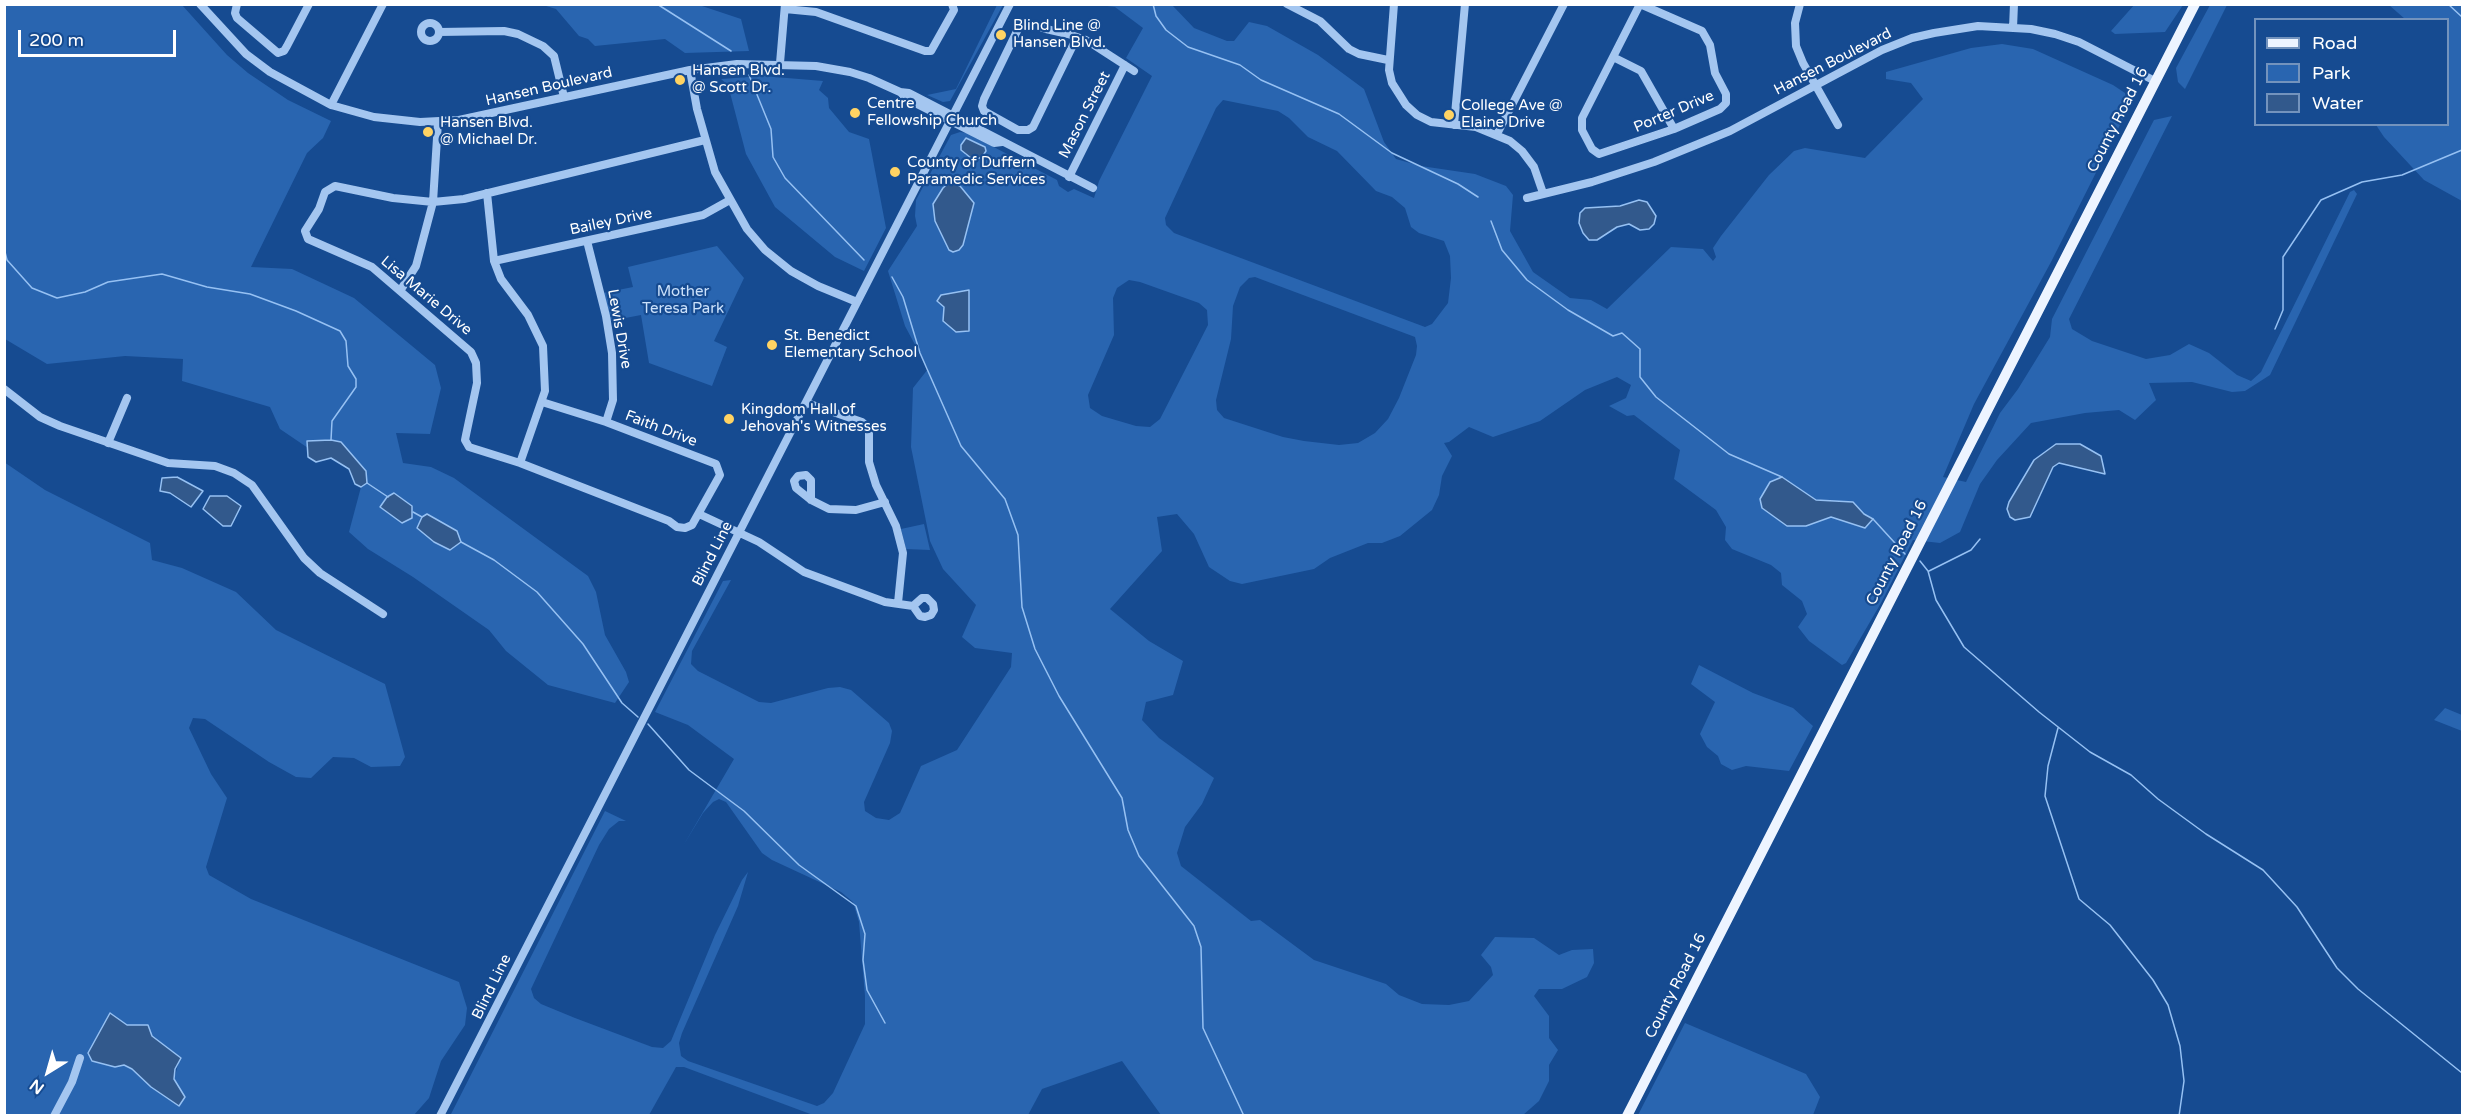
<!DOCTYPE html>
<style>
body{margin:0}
#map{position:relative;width:2467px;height:1120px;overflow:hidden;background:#164b91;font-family:"Varela Round",sans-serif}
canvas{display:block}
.frame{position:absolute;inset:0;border:6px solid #fff;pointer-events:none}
.legend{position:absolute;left:2254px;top:18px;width:195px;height:108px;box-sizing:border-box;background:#164b91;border:2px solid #7393bd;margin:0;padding:8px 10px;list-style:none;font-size:18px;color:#fff}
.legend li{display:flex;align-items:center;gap:12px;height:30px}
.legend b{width:30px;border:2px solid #7393bd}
.north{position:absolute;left:18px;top:1042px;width:60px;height:60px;-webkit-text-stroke:4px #164b91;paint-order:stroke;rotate:217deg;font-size:16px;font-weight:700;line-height:24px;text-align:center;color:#fff}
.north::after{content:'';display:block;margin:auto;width:21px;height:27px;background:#fff;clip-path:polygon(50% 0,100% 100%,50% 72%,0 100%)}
.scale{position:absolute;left:18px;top:30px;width:158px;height:27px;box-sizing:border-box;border:3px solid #fff;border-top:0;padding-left:8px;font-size:18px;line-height:21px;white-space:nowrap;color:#fff;-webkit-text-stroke:4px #164b91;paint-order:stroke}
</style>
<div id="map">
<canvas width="2467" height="1120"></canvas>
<div class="frame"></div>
<ul class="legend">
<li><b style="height:8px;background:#edf4ff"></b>Road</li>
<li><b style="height:16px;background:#2965b0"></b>Park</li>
<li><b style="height:16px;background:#32598c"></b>Water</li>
</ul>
<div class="north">N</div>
<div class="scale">200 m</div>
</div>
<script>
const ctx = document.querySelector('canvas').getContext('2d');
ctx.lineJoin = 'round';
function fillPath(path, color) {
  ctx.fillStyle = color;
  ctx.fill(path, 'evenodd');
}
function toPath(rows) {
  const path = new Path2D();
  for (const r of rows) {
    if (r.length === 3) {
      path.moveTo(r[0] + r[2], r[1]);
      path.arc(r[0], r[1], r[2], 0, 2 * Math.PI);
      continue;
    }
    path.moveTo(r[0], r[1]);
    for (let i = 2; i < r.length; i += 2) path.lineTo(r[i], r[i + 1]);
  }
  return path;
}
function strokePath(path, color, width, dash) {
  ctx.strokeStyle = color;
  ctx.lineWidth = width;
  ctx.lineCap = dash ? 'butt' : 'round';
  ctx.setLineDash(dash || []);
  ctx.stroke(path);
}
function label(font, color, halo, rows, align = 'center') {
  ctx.font = font + ' "Varela Round",sans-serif';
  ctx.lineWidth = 4.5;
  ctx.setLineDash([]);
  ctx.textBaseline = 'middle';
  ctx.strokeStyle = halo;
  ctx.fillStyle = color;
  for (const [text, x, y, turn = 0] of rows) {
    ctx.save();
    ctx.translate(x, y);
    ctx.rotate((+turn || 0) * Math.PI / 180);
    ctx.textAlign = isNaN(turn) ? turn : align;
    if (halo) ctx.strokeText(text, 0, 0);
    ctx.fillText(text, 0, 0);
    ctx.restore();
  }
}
const green = toPath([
 [2135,4,2183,4,2183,5,2165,32,2115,34,2111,31],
 [5,5,182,5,227,55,248,73,288,100,331,121,323,138,307,153,251,267,292,269,354,298,435,365,441,388,430,434,396,433,403,463,431,467,454,478,588,576,596,592,605,635,626,672,629,682,615,703,548,685,506,651,489,630,413,577,368,549,349,532,361,487,367,483,338,442,331,440,307,442,308,448,280,429,270,407,182,381,183,359,125,356,47,364,5,339],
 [543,5,699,5,741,19,749,51,685,53,665,39,595,46,588,39,579,36,556,9],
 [997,5,1003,5,950,101,943,102,927,95,956,89],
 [1099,5,1172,5,1194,28,1227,41,1234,41,1249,22,1267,26,1318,55,1364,89,1384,142,1396,159,1421,166,1475,174,1506,186,1513,195,1510,231,1533,272,1570,298,1591,300,1607,309,1671,247,1703,249,1713,261,1716,257,1713,248,1721,236,1769,175,1794,151,1805,148,1865,158,1923,99,1911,83,1886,79,1886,72,1971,48,2002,44,2033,49,2113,85,2125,93,2129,107,2051,262,1974,404,1943,477,1966,482,2000,413,2018,389,2050,337,2052,319,2154,120,2172,116,2069,319,2072,329,2092,341,2146,359,2170,355,2189,344,2209,353,2237,375,2251,381,2261,372,2350,192,2354,190,2357,194,2270,375,2245,391,2232,392,2192,382,2149,383,2156,400,2135,420,2119,410,2085,413,2031,423,1997,460,1980,484,1960,532,1940,543,1913,540,1881,603,1846,663,1842,665,1809,641,1798,627,1807,614,1802,601,1782,585,1781,573,1771,565,1732,549,1725,540,1726,527,1716,510,1674,479,1680,450,1634,415,1627,416,1609,406,1626,398,1631,385,1617,377,1585,390,1540,421,1493,437,1469,427,1449,442,1444,443,1452,456,1442,476,1439,495,1432,510,1400,536,1382,543,1368,543,1330,558,1314,569,1242,584,1230,581,1209,567,1194,534,1177,514,1157,517,1162,551,1110,609,1149,641,1183,661,1173,695,1146,702,1142,720,1159,738,1214,778,1202,804,1185,827,1177,853,1181,866,1251,921,1260,920,1314,960,1386,984,1399,995,1422,1004,1449,1005,1469,1001,1493,975,1491,967,1481,955,1495,937,1534,938,1559,955,1572,950,1593,949,1594,963,1587,977,1562,989,1539,989,1534,996,1549,1016,1549,1038,1558,1050,1549,1065,1549,1081,1539,1101,1523,1115,1161,1115,1122,1061,1042,1089,1028,1115,813,1115,684,1067,676,1067,649,1115,450,1116,605,811,626,821,619,821,609,829,599,845,531,989,534,998,541,1004,575,1018,652,1047,663,1048,671,1041,715,935,742,880,748,872,738,906,682,1033,679,1043,681,1056,688,1061,817,1106,824,1103,833,1093,865,1024,865,996,859,922,853,902,841,892,772,860,762,853,726,802,719,799,713,802,703,813,683,846,734,759,688,725,655,712,723,581,731,580,692,651,691,664,698,671,759,702,771,703,828,688,840,687,851,690,889,723,892,731,890,743,864,802,865,811,876,818,889,820,900,813,921,766,957,750,1011,667,1012,653,975,648,962,637,976,605,943,569,930,541,911,447,913,388,928,369,905,326,888,271,917,226,915,216,916,200,951,135,960,132,967,133,1057,180,1059,186,1068,192,1074,189,1094,198,1099,181,1152,76,1126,58,1143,28,1115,7],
 [1223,100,1278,111,1289,118,1308,137,1337,151,1376,191,1392,197,1405,208,1411,227,1419,233,1444,241,1450,256,1451,278,1448,303,1432,324,1425,327,1174,233,1166,225,1165,218,1216,108],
 [966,138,980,144,985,147,965,155],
 [960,186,973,209,968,219,968,227],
 [1255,277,1415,337,1417,346,1416,355,1399,398,1388,419,1375,433,1358,443,1339,445,1304,441,1283,437,1224,418,1217,410,1216,400,1231,339,1233,306,1240,287,1249,278],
 [1129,280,1140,282,1199,303,1207,310,1208,325,1160,419,1150,427,1136,426,1102,416,1090,408,1088,395,1114,335,1113,298,1117,288],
 [1782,477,1816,500,1853,502,1864,514,1872,519,1865,528,1831,517,1806,526],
 [2210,5,2227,5,2185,89,2178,82,2176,68],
 [2389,5,2462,5,2462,201,2424,180,2384,137,2376,125,2448,124,2448,20,2405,19],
 [763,76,823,81,819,90,828,98,829,108,849,132,869,139,886,228,864,271,835,257,775,207,746,154,728,85,721,79],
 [717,246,744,278,714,341,727,347,712,386,649,363,641,315,610,321,603,293,633,287,628,267],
 [4,462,45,490,150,543,152,560,182,568,236,592,276,630,385,684,405,757,400,766,371,767,354,758,333,757,311,778,296,777,269,762,205,719,193,718,189,728,211,774,227,798,206,867,209,875,251,899,459,982,467,1008,465,1025,441,1061,429,1098,414,1115,5,1115],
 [127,1025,148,1025,152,1036,180,1058,174,1079,151,1087,132,1069,124,1065],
 [924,524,930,550,906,549,901,529],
 [1699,665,1753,693,1793,708,1813,726,1789,771,1746,766,1732,770,1721,764,1718,756,1707,747,1700,734,1715,702,1691,684],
 [2445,708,2462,715,2462,731,2434,720],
 [1685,1023,1806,1074,1820,1097,1813,1115,1638,1115]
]);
const water = toPath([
 [966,138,985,147,986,151,982,157,977,159,971,158,961,150,961,145,966,138],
 [950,182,960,186,974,203,963,245,959,250,953,252,949,250,935,221,933,204,943,188,950,182],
 [1639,200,1647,202,1656,216,1654,224,1649,229,1640,230,1629,224,1617,227,1597,240,1589,240,1583,233,1579,223,1580,213,1585,208,1620,206,1639,200],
 [969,290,969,331,956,332,943,321,944,307,937,301,941,295,969,290],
 [331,440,341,442,366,471,367,483,361,487,355,484,349,469,331,458,316,462,308,457,307,441,331,440],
 [2056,444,2080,444,2101,456,2105,474,2059,463,2053,467,2030,517,2015,520,2010,517,2007,509,2009,502,2034,460,2056,444],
 [177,477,203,491,191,507,170,493,160,491,162,478,177,477],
 [1782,477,1816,500,1853,502,1864,514,1873,519,1865,528,1831,517,1806,526,1787,526,1762,508,1760,499,1770,482,1782,477],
 [394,493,412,506,412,518,402,523,380,507,387,497,394,493],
 [210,496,227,496,241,506,231,526,223,526,203,509,210,496],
 [427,514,457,531,461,542,450,550,434,542,417,528,422,517,427,514],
 [110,1013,127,1025,148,1025,152,1036,181,1058,175,1069,174,1079,185,1097,179,1106,151,1087,132,1069,124,1065,115,1067,92,1061,88,1053,110,1013]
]);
const stream = toPath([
 [657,4,731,51],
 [1153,4,1156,16,1166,30,1188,47,1240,65,1261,80,1339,114,1392,153,1458,184,1478,197],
 [2448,4,2462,17],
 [749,75,771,129,773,157,785,178,864,260],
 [1491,221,1502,250,1527,280,1568,310,1613,336,1622,333,1640,349,1640,377,1656,397,1729,454,1782,477],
 [4,248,7,260,32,288,57,298,85,292,108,282,162,274,207,287,250,294,296,311,340,331,346,341,348,366,356,379,356,387,332,421,331,440],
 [892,277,903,297,920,353,961,446,1005,499,1018,535,1022,607,1035,649,1059,696,1122,798,1128,830,1139,856,1194,926,1201,947,1203,1028,1244,1116],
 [2275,329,2283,310,2283,257,2321,200,2362,182,2402,175,2462,150],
 [367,483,388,497],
 [413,512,422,517],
 [1873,519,1905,554],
 [461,542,494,560,537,592,583,644,622,703,638,717],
 [1920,561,1928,571,1936,600,1964,647,2039,712,2090,752,2131,775,2158,799,2206,834,2263,870,2297,907,2337,968,2358,989,2462,1073],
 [1929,571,1971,550,1980,539],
 [648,724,689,770,744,811,799,865,856,906,865,934,863,960,867,990,885,1023],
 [2058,728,2048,766,2045,796,2079,899,2110,925,2153,980,2168,1005,2180,1046,2184,1081,2179,1116]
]);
const minor = toPath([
 [200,4,246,54,270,72,331,105,374,117,420,122,459,120,690,70,737,64,816,66,850,72,869,78,900,92,909,93,1093,188],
 [237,4,235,13,237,18,278,53,284,51,287,46,309,4],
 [1287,4,1320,21,1349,49,1359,54,1388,60],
 [1394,4,1389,70,1392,83,1406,105,1417,115,1431,122,1476,127,1510,141,1522,151,1534,167,1543,193],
 [1640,4,1582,118,1582,130,1592,149,1599,154,1674,129,1720,109,1726,103,1726,94,1715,73,1710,45,1702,31,1640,4],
 [1800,4,1795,23,1796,46,1803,63,1838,125],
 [785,9,816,12,925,51,931,51,954,10,952,4],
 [430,32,9],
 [2013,28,2014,4],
 [439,32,504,31,518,34,543,46,554,56,564,97],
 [1077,37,1033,127,1028,130,1018,130,984,111,982,106,984,99,1020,25,1027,23,1046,29,1068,34,1086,40,1134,71],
 [1613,57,1641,71,1674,129],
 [780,63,785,4],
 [690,70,697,109,715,172,747,229,765,250,791,271,818,286,857,302],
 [900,92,907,99,994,143,1002,142],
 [331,105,383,4],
 [1454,125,1465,4],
 [1497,134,1564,4],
 [1069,177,1125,65],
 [487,193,494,261,501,279,528,315,543,346,545,391,520,463],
 [1527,198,1592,182,1654,162,1730,131,1882,50,1912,38,1934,33,1978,26,2031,29,2055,34,2079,42,2155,81],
 [587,241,606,316,612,353,613,400,606,422],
 [494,261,703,215,730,200],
 [400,291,416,266,433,202,438,122],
 [4,389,40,417,60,426,168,463,215,466,234,473,252,485,304,558,320,573,383,614],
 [542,402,606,422,716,464,720,475,692,525,685,528,677,527,669,521,520,463,469,447,465,440,466,435,477,383,476,363,471,352,372,267,308,239,305,231,319,209,325,192,335,186,393,198,433,202,464,199,705,140],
 [807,403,862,422,869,428,869,462,876,485,896,526,903,553,898,603],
 [108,443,127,398],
 [811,500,811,480,806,475,798,476,794,481,796,488,811,500,829,509,856,510,885,502],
 [699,514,759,542,804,572,885,602,913,606,920,616,925,617,931,615,934,610,933,604,927,598,922,598,913,606],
 [54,1116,72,1082,80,1058],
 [440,1116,1010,4]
]);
const major = toPath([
 [1627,1116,2195,4]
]);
const markers = [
 [1001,35,6,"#ffd363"],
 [680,80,6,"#ffd363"],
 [855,113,6,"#ffd363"],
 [1449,115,6,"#ffd363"],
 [428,132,6,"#ffd363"],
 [895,172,6,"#ffd363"],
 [772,345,6,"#ffd363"],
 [729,419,6,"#ffd363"]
];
const poiNames = [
 ["Blind Line @",1013,26],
 ["Hansen Blvd.",1013,43],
 ["Hansen Blvd.",692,71],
 ["@ Scott Dr.",692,88],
 ["Centre",867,104],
 ["Fellowship Church",867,121],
 ["College Ave @",1461,106],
 ["Elaine Drive",1461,123],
 ["Hansen Blvd.",440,123],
 ["@ Michael Dr.",440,140],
 ["County of Duffern",907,163],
 ["Paramedic Services",907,180],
 ["St. Benedict",784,336],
 ["Elementary School",784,353],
 ["Kingdom Hall of",741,410],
 ["Jehovah's Witnesses",741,427]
];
const streetNames = [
 ["Hansen Boulevard",1833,62,-27],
 ["Hansen Boulevard",549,87,-13],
 ["Porter Drive",1674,112,-23],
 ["Mason Street",1085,115,-63],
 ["County Road 16",2118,120,-63],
 ["Bailey Drive",611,222,-12],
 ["Lisa Marie Drive",426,296,40],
 ["Lewis Drive",619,329,80],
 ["Faith Drive",661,429,21],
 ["County Road 16",1897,553,-63],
 ["Blind Line",713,554,-63],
 ["County Road 16",1676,986,-63],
 ["Blind Line",492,987,-64]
];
const parkNames = [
 ["Mother",683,292],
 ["Teresa Park",683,309]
];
fillPath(green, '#2965b0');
fillPath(water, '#32598c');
strokePath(water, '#96c1f3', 1.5);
strokePath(stream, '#96c1f3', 1.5);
strokePath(minor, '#a4c6f0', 8);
strokePath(major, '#edf4ff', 10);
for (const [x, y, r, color] of markers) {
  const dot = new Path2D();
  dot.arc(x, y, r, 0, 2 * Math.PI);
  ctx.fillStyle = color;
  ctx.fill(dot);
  strokePath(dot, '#164b91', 2);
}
label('15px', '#fff', '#164b91', poiNames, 'left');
label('15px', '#fff', '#164b91', streetNames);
label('15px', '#cbe1fb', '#164b91', parkNames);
</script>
